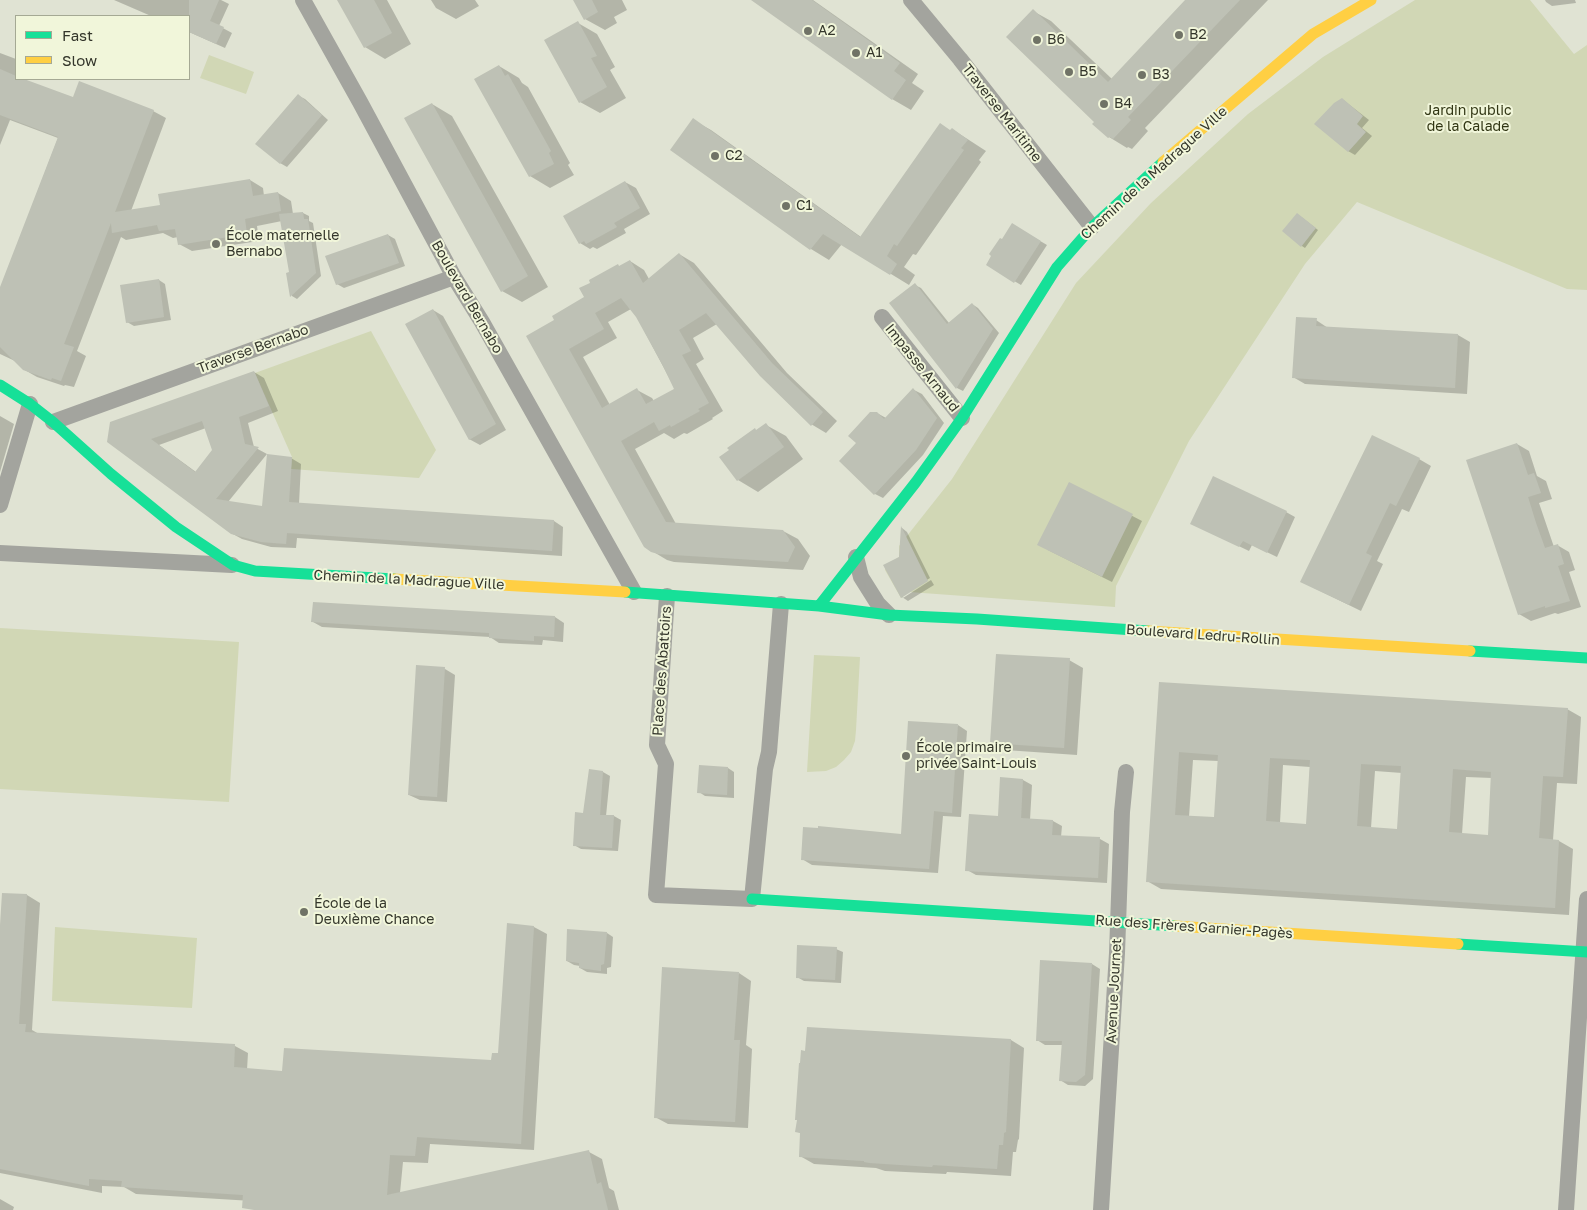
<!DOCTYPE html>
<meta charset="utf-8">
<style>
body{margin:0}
#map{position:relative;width:1587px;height:1210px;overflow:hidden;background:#e0e3d3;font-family:"Golos Text",sans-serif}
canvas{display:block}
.legend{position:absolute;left:15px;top:15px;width:175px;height:65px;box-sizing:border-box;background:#f1f6da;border:1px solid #a5a994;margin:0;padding:6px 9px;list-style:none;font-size:15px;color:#34362b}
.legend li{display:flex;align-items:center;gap:10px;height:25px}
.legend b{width:25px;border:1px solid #a5a994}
</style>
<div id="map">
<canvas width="1587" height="1210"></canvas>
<ul class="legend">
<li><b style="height:6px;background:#16e098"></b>Fast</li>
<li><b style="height:6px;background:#ffcf43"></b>Slow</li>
</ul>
</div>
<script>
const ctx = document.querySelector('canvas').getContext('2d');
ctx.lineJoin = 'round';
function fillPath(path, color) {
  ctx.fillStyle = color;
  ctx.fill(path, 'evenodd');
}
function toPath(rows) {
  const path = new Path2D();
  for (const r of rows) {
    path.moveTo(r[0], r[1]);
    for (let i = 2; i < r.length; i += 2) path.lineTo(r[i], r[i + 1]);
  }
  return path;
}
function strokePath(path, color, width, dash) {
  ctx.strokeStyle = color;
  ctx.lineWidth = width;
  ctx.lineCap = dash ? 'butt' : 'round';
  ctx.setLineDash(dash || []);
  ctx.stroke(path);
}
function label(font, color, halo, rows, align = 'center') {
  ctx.font = font + ' "Golos Text",sans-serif';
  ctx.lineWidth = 4;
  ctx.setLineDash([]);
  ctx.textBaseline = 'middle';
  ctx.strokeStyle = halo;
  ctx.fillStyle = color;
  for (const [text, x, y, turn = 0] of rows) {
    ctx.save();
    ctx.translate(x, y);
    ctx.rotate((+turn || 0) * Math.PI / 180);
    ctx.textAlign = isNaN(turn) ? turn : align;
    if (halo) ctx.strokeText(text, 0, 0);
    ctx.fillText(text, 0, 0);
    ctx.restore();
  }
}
const green = toPath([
 [1415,0,1530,0,1574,54,1587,45,1587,290,1567,289,1357,202,1305,264,1189,441,1116,586,1115,607,909,592,901,598,885,570,885,566,899,557,899,546,952,479,1076,283,1151,203,1248,114,1323,57],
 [209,55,254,72,246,94,200,78],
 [371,331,436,450,419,478,291,469,292,457,255,373],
 [0,628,239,642,229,802,0,789],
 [814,655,860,657,856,730,855,741,851,752,844,760,836,767,826,771,807,772],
 [55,927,197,938,192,1008,52,1001]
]);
const shadow = toPath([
 [114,0,221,0,229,4,219,26,232,33,225,48,189,32,189,16,151,16],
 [339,0,387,0,411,44,385,59,365,47],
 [431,0,475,0,479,6,456,19,436,8],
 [574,0,622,0,627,10,614,17,617,23,605,30,585,19],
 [753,0,813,0,918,74,912,83,924,91,911,110,892,99],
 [1187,0,1268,0,1145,128,1148,131,1132,149,1128,147,1127,148,1109,137,1096,122,1033,11,1051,21,1112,79],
 [1545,0,1575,0,1576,3,1552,6,1546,2],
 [578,23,597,34,615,67,610,70,626,98,600,113,580,102],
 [0,53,16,59,16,79,26,79,25,80,74,99,153,111,166,118,131,211,162,207,250,180,263,188,264,196,278,193,291,201,293,214,303,213,309,216,309,221,313,223,321,276,297,299,292,296,288,274,290,273,282,221,257,226,259,241,192,251,179,244,178,237,173,238,163,233,126,240,121,237,77,351,86,356,74,387,65,385,64,386,37,377,23,369,15,361,0,354,0,290,58,138,10,120,0,145],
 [499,66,519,78,522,83,528,87,570,163,568,165,574,175,550,188,530,176,476,79],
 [299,96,305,99,328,120,287,167,280,163],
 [1342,99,1369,120,1362,128,1372,136,1355,155,1348,151],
 [432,104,452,116,548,287,522,302,502,291],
 [693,120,711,130,861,237,952,129,986,151,979,160,981,162,916,255,913,254,904,267,915,275,909,285,842,244,829,260,811,249,672,149],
 [625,182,636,188,650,214,624,229,626,233,597,249,593,247,590,249,580,243],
 [1300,216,1318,230,1305,248,1302,246],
 [1013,225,1047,245,1021,285,987,265],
 [388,235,395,239,405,266,344,288,337,284],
 [679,254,694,263,787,373,837,421,826,433,811,424,717,324,693,338,704,359,696,364,723,411,712,418,713,419,687,434,684,433,674,439,664,433,635,449,676,524,783,531,798,539,810,556,803,570,674,562,667,560,652,551,556,321,586,298,620,267,630,261,644,270,649,279],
 [631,309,637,317,675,389,654,401,652,398,637,390,610,405,583,357,617,338,608,322],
 [159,280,165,284,171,320,134,326,127,322],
 [915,285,921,288,949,323,972,304,978,308,999,333,963,391,957,388],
 [433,310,443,316,506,430,480,445,469,439],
 [1316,320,1328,328,1458,335,1470,342,1467,394,1305,384,1293,377],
 [254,372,264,378,278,411,248,423,254,447,267,454,228,502,263,507,291,458,301,464,299,504,554,521,563,527,562,556,297,538,296,548,271,547,242,539,231,533,108,441],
 [206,428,213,451,196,472,159,445],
 [914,390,922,394,944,423,923,455,883,498,875,494,858,443,877,413,886,418],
 [0,416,14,424,0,472],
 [766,425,786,436,803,459,758,492,738,480,757,431],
 [1517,444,1529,451,1537,476,1546,481,1552,499,1539,503,1554,547,1557,545,1569,552,1575,570,1569,572,1581,607,1558,614,1555,613,1531,621,1519,614],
 [1419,459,1431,466,1409,512,1402,509,1377,561,1383,564,1361,611,1314,588],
 [1069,483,1142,521,1112,582,1048,550],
 [1286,512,1295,517,1277,557,1252,545,1249,551,1201,528],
 [902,528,907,532,930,578,903,595,903,598,931,580,934,585,908,601,902,597,900,558],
 [314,603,555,617,564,623,563,642,543,640,542,645,499,643,490,637,322,627,313,622],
 [1069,660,1083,668,1077,755,1005,750,992,742],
 [418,667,445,669,455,675,447,802,420,800,409,795],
 [1160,683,1567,709,1581,717,1577,784,1557,783,1553,840,1559,841,1573,849,1569,915,1161,889,1147,881],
 [1193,760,1219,761,1215,818,1189,817],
 [1283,765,1310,767,1307,825,1280,823],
 [1375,771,1402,773,1398,830,1371,828],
 [1466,777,1492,778,1489,836,1462,834],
 [958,725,967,731,961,817,943,816,938,873,812,865,802,859,902,835],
 [728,768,734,772,734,798,705,796,699,792],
 [590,771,603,772,610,776,606,816,614,816,621,820,618,851,581,849,574,845,584,814],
 [1002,779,1023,780,1032,785,1030,820,1053,821,1062,826,1061,837,1100,839,1109,844,1107,883,976,875,967,870,999,818],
 [3,894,27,895,40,903,32,1030,39,1034,235,1046,248,1053,247,1070,284,1072,493,1061,499,1055,508,924,534,927,547,934,534,1150,430,1144,428,1163,403,1162,400,1193,589,1152,602,1159,609,1188,614,1191,619,1210,289,1210,269,1202,136,1194,124,1187,102,1186,102,1193,0,1173,0,946],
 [607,933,613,937,611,967,607,968,607,974,587,972,580,968,580,966,574,965,567,961],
 [836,949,843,952,841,983,804,981,797,977],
 [1092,964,1100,969,1093,1079,1085,1086,1068,1085,1060,1080,1063,1045,1045,1045,1037,1040],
 [739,973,751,981,746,1045,752,1049,748,1128,668,1124,655,1117],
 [1011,1040,1024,1048,1019,1139,1018,1140,1016,1152,1013,1152,1011,1176,947,1172,946,1174,885,1171,876,1168,814,1164,800,1156,801,1134,797,1131],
 [0,1199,14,1207,13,1210,0,1210]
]);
const building = toPath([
 [189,0,219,0,210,21,224,27,216,44,189,32],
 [337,0,374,0,392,33,364,48],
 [573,0,592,0,598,12,584,20],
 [751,0,812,0,900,63,894,71,906,80,892,100],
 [1185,0,1240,0,1128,117,1131,120,1113,139,1110,137,1108,138,1092,124,1094,122,1006,37,1033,9,1108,82],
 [578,21,597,56,591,58,607,87,579,103,544,40],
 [499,65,505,76,508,74,551,151,549,153,554,164,529,177,474,79],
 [0,69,16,76,16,79,24,79,73,97,79,81,154,110,115,212,160,205,158,194,250,179,253,196,278,192,281,211,245,219,247,234,178,245,175,229,159,231,157,225,112,233,111,223,64,344,74,347,61,381,52,378,51,380,23,370,0,347,0,287,58,137,0,115],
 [298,94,322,115,280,164,255,144],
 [1342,98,1363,116,1357,124,1366,132,1348,152,1314,124,1334,103],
 [432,103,528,276,501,292,404,118],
 [693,118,860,237,940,123,950,130,952,128,968,140,961,148,964,150,936,189,897,246,894,244,887,256,897,264,890,275,823,234,810,250,670,150],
 [625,181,640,208,614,223,617,227,586,244,584,241,579,244,563,216],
 [303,212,304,219,308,219,316,273,290,297,286,273,289,272,279,214],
 [1297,213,1316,228,1301,247,1282,231],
 [1012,223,1041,241,1014,283,986,265,991,256,989,254,1000,238,1002,239],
 [388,234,399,263,336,285,325,256],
 [679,253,772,363,823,412,811,426,760,376,706,313,679,330,691,351,682,355,709,403,698,409,700,411,671,427,670,425,659,431,654,422,621,441,666,522,783,530,795,547,788,562,658,554,651,552,644,547,526,336,554,320,552,316,584,297,579,288,590,283,589,280,618,264,619,266,630,260,643,283],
 [621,298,636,317,663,366,674,389,646,404,637,388,602,408,569,349,604,329,595,313],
 [159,279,164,317,126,323,120,285],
 [915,283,947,324,972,303,993,329,956,389,889,303],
 [433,309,496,424,469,440,405,324],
 [1296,317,1317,318,1316,326,1458,334,1455,388,1292,378],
 [254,371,269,406,239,417,245,444,259,447,216,499,262,506,267,454,292,457,289,502,554,520,552,551,287,533,286,544,261,542,231,534,107,442,110,422],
 [202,421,212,450,195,472,151,439],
 [913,388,937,418,916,450,874,495,839,461,856,443,848,436,870,412,877,412,884,419],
 [766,423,784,447,737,481,719,457,729,450,727,448,755,428,756,430],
 [1372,435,1420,458,1396,506,1390,503,1366,553,1372,556,1349,605,1300,582],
 [1517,443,1528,475,1534,473,1541,493,1528,497,1536,523,1545,548,1558,544,1564,564,1558,566,1570,601,1545,608,1545,606,1518,615,1466,460],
 [1213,476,1287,511,1267,553,1243,541,1239,547,1190,524],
 [1069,482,1133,514,1102,577,1037,545],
 [901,526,928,581,901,598,883,565,899,557],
 [313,602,555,616,554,637,534,636,534,641,489,638,489,633,311,622],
 [996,654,1070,658,1064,748,990,743],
 [416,665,445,667,437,797,408,795],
 [1159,682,1568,708,1563,777,1543,776,1539,838,1559,840,1555,908,1146,882],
 [1179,752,1218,755,1214,817,1175,815],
 [1270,758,1310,760,1306,824,1266,821],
 [1361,764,1401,766,1397,829,1357,826],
 [1453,769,1491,772,1488,835,1449,832],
 [908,721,958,724,952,813,934,811,929,869,801,860,803,827,818,828,818,826,901,834],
 [699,765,728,767,727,795,697,793],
 [589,769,603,771,600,815,614,815,612,848,573,846,575,812,583,813],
 [1000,777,1023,779,1021,818,1053,820,1052,835,1100,837,1098,878,965,871,969,814,998,816],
 [2,893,27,894,19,1024,26,1024,25,1032,235,1044,234,1067,282,1071,284,1048,491,1060,492,1053,498,1053,507,923,534,926,521,1144,417,1137,415,1156,390,1155,387,1195,589,1150,597,1184,601,1182,608,1210,254,1210,242,1208,243,1195,121,1187,122,1181,89,1179,89,1186,0,1169,0,925],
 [567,929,607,932,604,964,601,965,601,971,579,968,579,963,566,961],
 [797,945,837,947,835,980,796,978],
 [1040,960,1092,963,1085,1075,1076,1082,1059,1081,1062,1041,1036,1041],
 [662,967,739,972,734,1040,740,1040,735,1122,654,1118],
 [807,1027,1011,1039,1006,1132,1004,1133,1003,1145,999,1145,997,1169,933,1165,932,1167,870,1163,864,1162,864,1161,799,1157,800,1133,795,1132,797,1120,795,1120,799,1063,800,1063,801,1050,805,1051]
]);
const street = toPath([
 [303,0,360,102,454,277,482,322,634,592],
 [911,0,960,59,1092,227],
 [882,317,962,418],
 [53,422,454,277],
 [0,505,30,404],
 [0,553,232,565],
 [856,557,861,577,878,604,889,615],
 [667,596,657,745,666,764,656,895,752,899,765,769,769,752,781,604],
 [1101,1210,1117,953,1122,812,1126,772],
 [1566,1210,1587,899]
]);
const fast = toPath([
 [0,385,30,404,53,422,111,474,176,527,233,565,255,571,394,579],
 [625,592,819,606,889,615,977,619,1148,631],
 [819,606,916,482,962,418,1057,267,1092,227,1163,162],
 [1470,651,1587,658],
 [752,899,1175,926],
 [1458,944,1587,952]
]);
const slow = toPath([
 [1163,162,1313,34,1371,0],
 [394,579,625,592],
 [1148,631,1470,651],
 [1175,926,1458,944]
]);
const markers = [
 [808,31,5,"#707366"],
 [1179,35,5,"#707366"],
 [1037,40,5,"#707366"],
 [856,53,5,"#707366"],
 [1069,72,5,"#707366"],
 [1142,75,5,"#707366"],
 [1104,104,5,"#707366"],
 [715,156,5,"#707366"],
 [786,206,5,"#707366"],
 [216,244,5,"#707366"],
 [906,756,5,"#707366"],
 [304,912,5,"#707366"]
];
const poiNames = [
 ["A2",818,31],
 ["B2",1189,35],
 ["B6",1047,40],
 ["A1",866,53],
 ["B5",1079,72],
 ["B3",1152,75],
 ["B4",1114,104],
 ["C2",725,156],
 ["C1",796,206],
 ["École maternelle",226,236],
 ["Bernabo",226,252],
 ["École primaire",916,748],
 ["privée Saint-Louis",916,764],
 ["École de la",314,904],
 ["Deuxième Chance",314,920]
];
const parkNames = [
 ["Jardin public",1468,111],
 ["de la Calade",1468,127]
];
const streetNames = [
 ["Traverse Maritime",1002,113,52],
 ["Chemin de la Madrague Ville",1154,173,-42],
 ["Boulevard Bernabo",467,297,60],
 ["Traverse Bernabo",253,349,-20],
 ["Impasse Arnaud",922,368,51],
 ["Chemin de la Madrague Ville",409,580,3],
 ["Boulevard Ledru-Rollin",1203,635,4],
 ["Place des Abattoirs",662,671,-86],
 ["Rue des Frères Garnier-Pagès",1194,927,4],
 ["Avenue Journet",1114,991,-87]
];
fillPath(green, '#d1d7b5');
fillPath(shadow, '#0003');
fillPath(building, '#bec1b5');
strokePath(street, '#a3a49e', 16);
strokePath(fast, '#16e098', 11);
strokePath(slow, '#ffcf43', 11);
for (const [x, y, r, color] of markers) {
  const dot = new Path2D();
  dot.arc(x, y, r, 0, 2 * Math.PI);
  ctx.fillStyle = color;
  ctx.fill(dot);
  strokePath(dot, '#f1f6da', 2);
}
label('14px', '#34362b', '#f1f6da', poiNames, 'left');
label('14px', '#313614', '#f1f6da', parkNames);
label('14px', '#34362b', '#f1f6da', streetNames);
</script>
